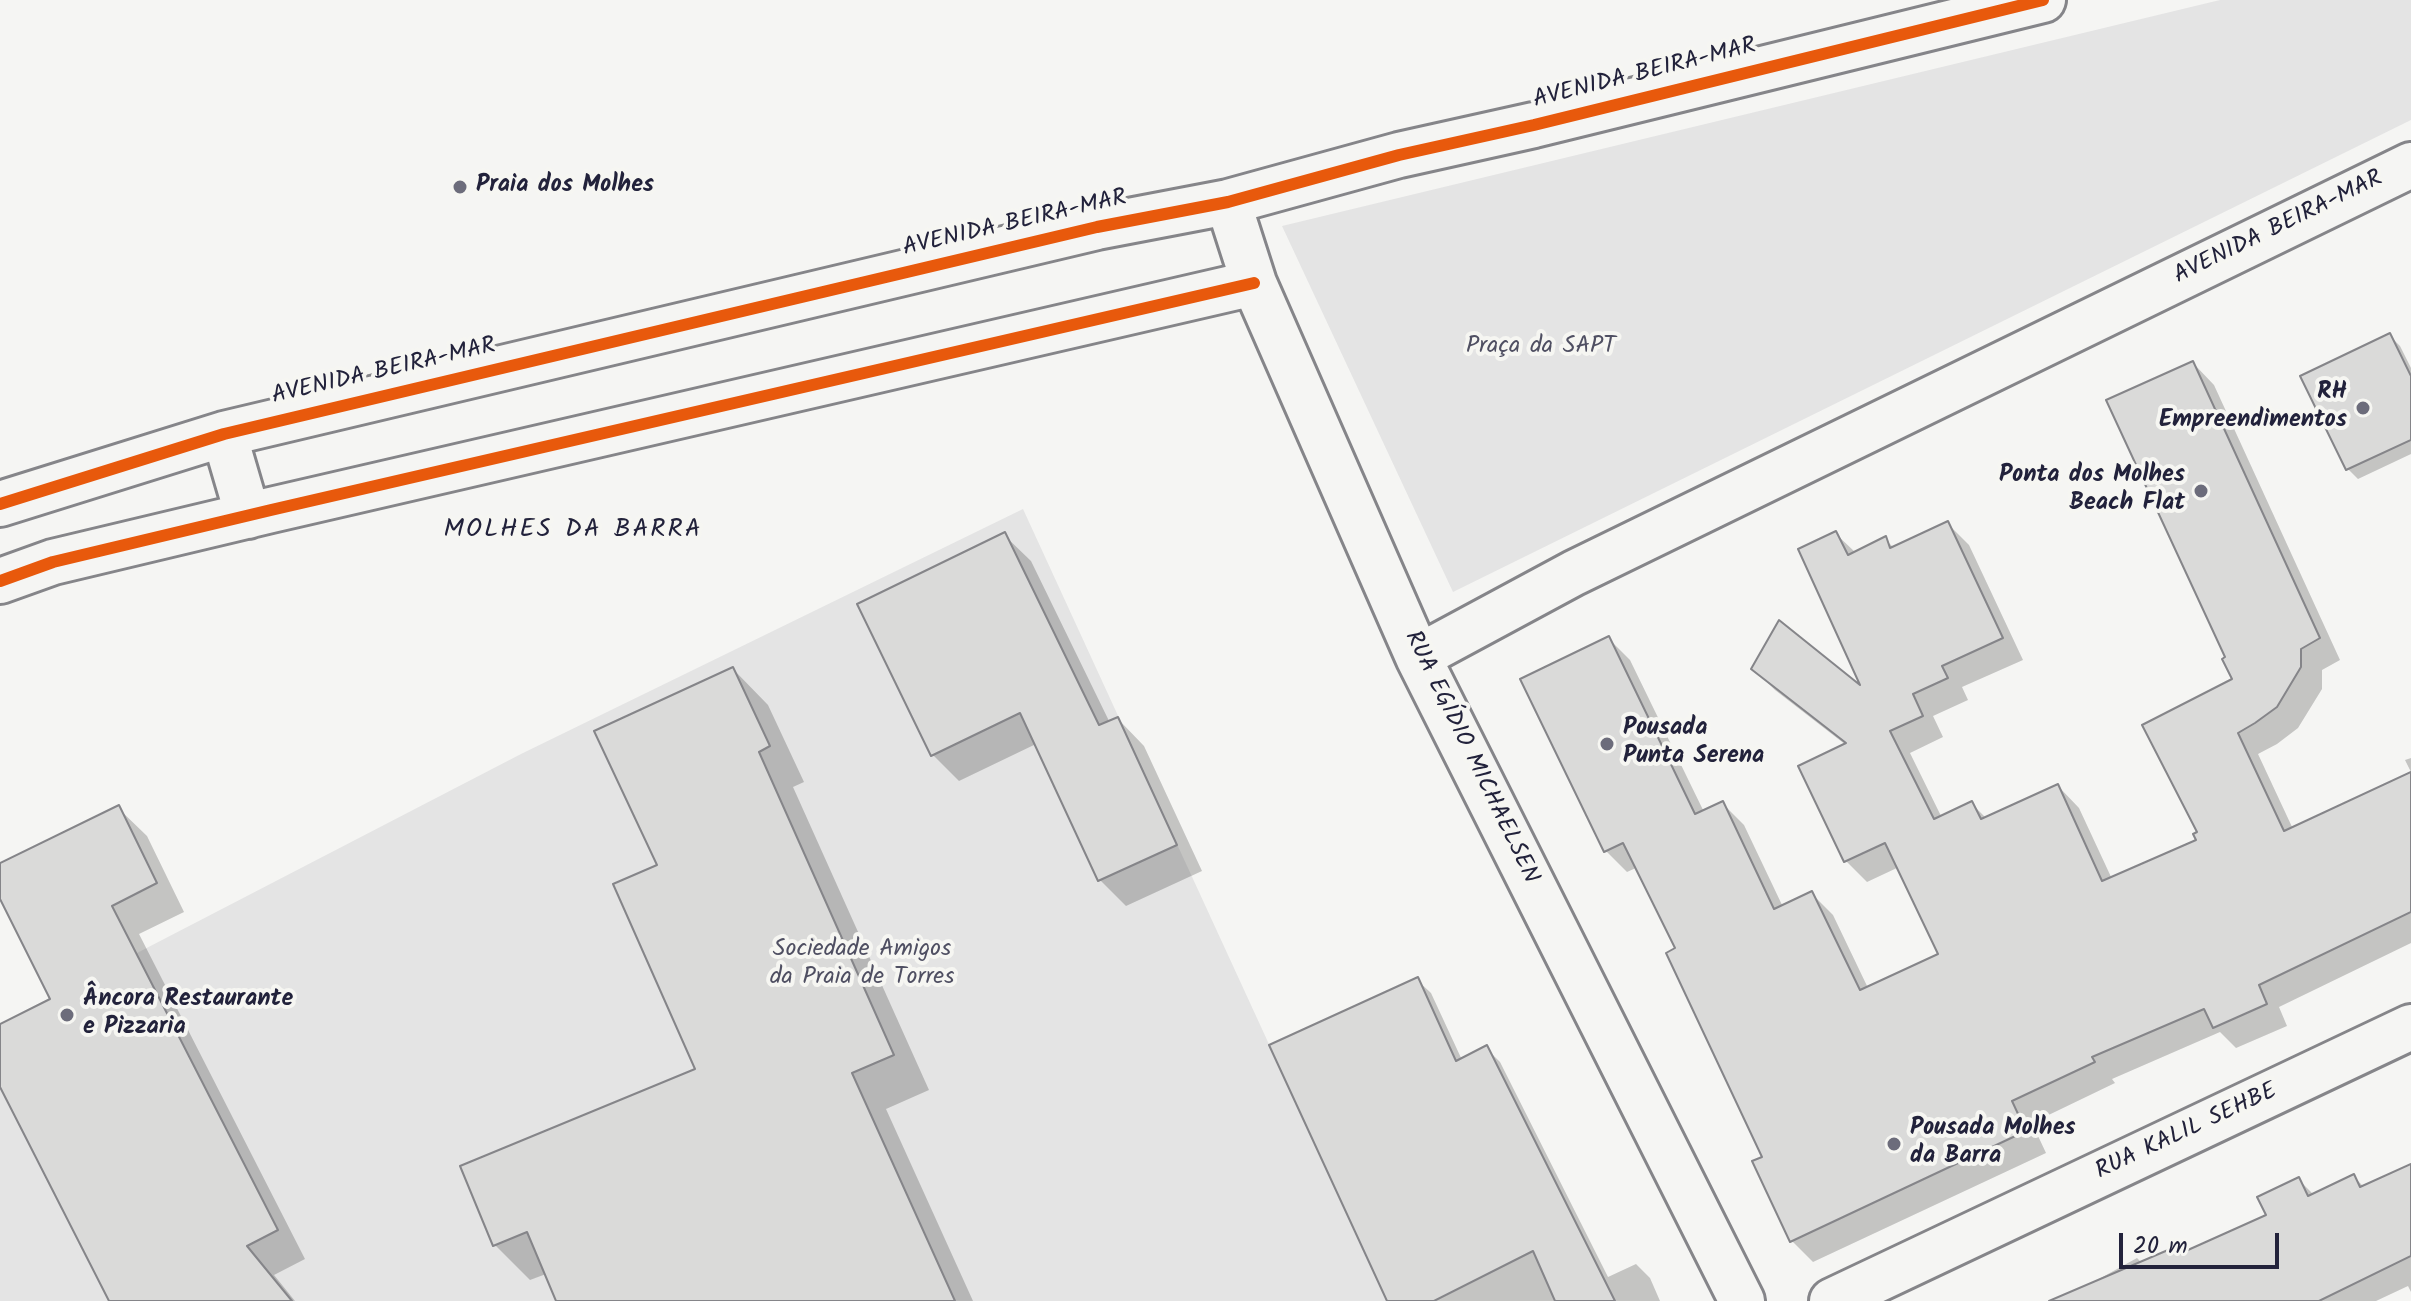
<!DOCTYPE html>
<meta charset="utf-8">
<style>
body{margin:0}
#map{position:relative;width:2411px;height:1301px;overflow:hidden;background:#f5f5f3;font-family:Kalam,sans-serif}
canvas{display:block}
.scale{position:absolute;left:2119px;top:1233px;width:160px;height:36px;box-sizing:border-box;border:4px solid #22223b;border-top:0;padding-left:10px;font-size:24px;line-height:28px;white-space:nowrap;color:#22223b;-webkit-text-stroke:6px #f6f6f2;paint-order:stroke}
</style>
<div id="map">
<canvas width="2411" height="1301"></canvas>
<div class="scale">20 m</div>
</div>
<script>
const ctx = document.querySelector('canvas').getContext('2d');
ctx.lineJoin = 'round';
function fillPath(path, color) {
  ctx.fillStyle = color;
  ctx.fill(path, 'evenodd');
}
function toPath(rows) {
  const path = new Path2D();
  for (const r of rows) {
    path.moveTo(r[0], r[1]);
    for (let i = 2; i < r.length; i += 2) path.lineTo(r[i], r[i + 1]);
  }
  return path;
}
function strokePath(path, color, width, dash) {
  ctx.strokeStyle = color;
  ctx.lineWidth = width;
  ctx.lineCap = dash ? 'butt' : 'round';
  ctx.setLineDash(dash || []);
  ctx.stroke(path);
}
function label(font, color, halo, rows, align = 'center') {
  ctx.font = font + ' Kalam,sans-serif';
  ctx.lineWidth = 8;
  ctx.setLineDash([]);
  ctx.textBaseline = 'middle';
  ctx.strokeStyle = halo;
  ctx.fillStyle = color;
  for (const [text, x, y, turn = 0] of rows) {
    ctx.save();
    ctx.translate(x, y);
    ctx.rotate((+turn || 0) * Math.PI / 180);
    ctx.textAlign = isNaN(turn) ? turn : align;
    if (halo) ctx.strokeText(text, 0, 0);
    ctx.fillText(text, 0, 0);
    ctx.restore();
  }
}
const green = toPath([
 [2220,0,2411,0,2411,120,1453,592,1282,226],
 [1023,509,1387,1301,0,1301,0,1024,521,754]
]);
const shadow = toPath([
 [2390,336,2400,346,2411,368,2411,454,2358,479,2348,469,2303,377],
 [2193,363,2214,385,2340,660,2322,670,2322,689,2298,728,2277,744,2258,754,2293,829,2411,774,2411,943,2279,1007,2287,1026,2236,1048,2220,1032,2112,1079,2115,1083,2032,1123,2046,1153,1813,1262,1791,1240,1765,1158,1678,949,1638,867,1627,872,1606,851,1609,639,1630,660,1704,812,1722,803,1744,825,1783,907,1811,893,1833,915,1868,988,1941,955,1899,867,1867,882,1846,861,1846,745,1775,690,1753,668,1866,691,1836,534,1856,553,1885,539,1894,548,1947,523,1969,545,2023,660,1962,687,1968,700,1933,716,1943,737,1910,753,1942,818,1972,804,1987,819,2058,786,2079,808,2112,879,2198,841,2235,680,2228,658],
 [1004,535,1031,561,1110,723,1118,719,1144,746,1202,871,1126,906,1100,880,1036,744,959,781,933,755],
 [733,669,768,705,804,782,793,787,929,1090,886,1109,973,1301,558,1301,546,1274,530,1280,495,1245,698,1070,660,866],
 [2411,758,2411,772,2405,760],
 [118,808,147,836,184,912,139,934,305,1259,274,1275,295,1301,111,1301,0,1083,0,1026,52,1000,0,894,0,865],
 [1417,980,1431,993,1462,1060,1486,1048,1500,1062,1608,1277,1636,1264,1650,1278,1660,1301,1389,1301],
 [2411,1166,2411,1292,2408,1286,2376,1301,2059,1301,2137,1258,2142,1263,2174,1249,2181,1256,2268,1216,2299,1180,2314,1195,2353,1176,2364,1187]
]);
const building = toPath([
 [2390,333,2411,376,2411,440,2346,470,2300,376,2390,333],
 [2193,361,2320,638,2301,649,2301,667,2277,707,2255,723,2238,733,2284,831,2411,772,2411,912,2259,985,2267,1004,2213,1028,2204,1009,2092,1057,2095,1062,2012,1101,2026,1131,1790,1242,1752,1161,1762,1157,1666,953,1675,948,1623,843,1604,852,1520,679,1609,636,1695,814,1723,801,1774,909,1812,891,1860,990,1938,954,1885,843,1844,862,1798,766,1846,743,1751,669,1779,620,1860,685,1798,549,1836,531,1848,555,1886,536,1890,548,1948,521,2003,638,1942,666,1948,678,1913,694,1923,716,1890,731,1934,819,1972,801,1981,819,2058,784,2102,881,2196,840,2193,834,2197,832,2142,725,2232,679,2222,659,2225,657,2106,400,2193,361],
 [1005,532,1099,725,1118,717,1177,845,1098,881,1020,713,931,756,857,604,1005,532],
 [733,667,770,746,759,752,894,1055,852,1073,955,1301,556,1301,527,1232,493,1246,460,1166,695,1069,613,884,657,865,594,731,733,667],
 [119,805,157,883,112,906,278,1230,247,1246,292,1301,109,1301,0,1087,0,1024,50,999,0,899,0,863,119,805],
 [1418,977,1456,1061,1487,1045,1615,1301,1555,1301,1533,1251,1434,1301,1387,1301,1269,1045,1418,977],
 [2411,1164,2411,1256,2319,1301,2049,1301,2175,1247,2179,1254,2266,1215,2257,1197,2299,1177,2308,1196,2354,1174,2360,1187,2411,1164]
]);
const minor = toPath([
 [1228,202,1254,283,1418,657,1742,1301],
 [224,434,248,516],
 [0,504,224,434,1097,227,1228,202,1399,155,1534,125,2043,0],
 [0,581,53,562,271,510,1254,283],
 [1418,657,1574,573,2411,165],
 [1832,1301,2411,1027]
]);
const cycleway = toPath([
 [0,504,224,434,1097,227,1228,202,1399,155,1534,125,2043,0],
 [0,581,53,562,271,510,1254,283]
]);
const markers = [
 [460,187,8,"#6c6c7b"],
 [2363,408,8,"#6c6c7b"],
 [2201,491,8,"#6c6c7b"],
 [1607,744,8,"#6c6c7b"],
 [67,1015,8,"#6c6c7b"],
 [1894,1144,8,"#6c6c7b"]
];
const streetNames = [
 ["AVENIDA BEIRA-MAR",1645,75,-14],
 ["AVENIDA BEIRA-MAR",1015,225,-13],
 ["AVENIDA BEIRA-MAR",2279,229,-26],
 ["AVENIDA BEIRA-MAR",384,373,-13],
 ["RUA EGÍDIO MICHAELSEN",1470,758,64],
 ["RUA KALIL SEHBE",2187,1133,-25]
];
const poiNames = [
 ["Praia dos Molhes",476,187],
 ["RH",2347,394,"right"],
 ["Empreendimentos",2347,422,"right"],
 ["Ponta dos Molhes",2185,477,"right"],
 ["Beach Flat",2185,505,"right"],
 ["Pousada",1623,730],
 ["Punta Serena",1623,758],
 ["Âncora Restaurante",83,1001],
 ["e Pizzaria",83,1029],
 ["Pousada Molhes",1910,1130],
 ["da Barra",1910,1158]
];
const parkNames = [
 ["Praça da SAPT",1541,348],
 ["Sociedade Amigos",862,951],
 ["da Praia de Torres",862,979]
];
const neighbourhoodNames = [
 ["MOLHES DA BARRA",573,532]
];
fillPath(green, '#e4e4e4');
fillPath(shadow, '#0003');
fillPath(building, '#dadad9');
strokePath(building, '#858589', 2);
strokePath(minor, '#858589', 50);
strokePath(minor, '#f5f5f3', 44);
strokePath(cycleway, '#e8590c', 12);
for (const [x, y, r, color] of markers) {
  const dot = new Path2D();
  dot.arc(x, y, r, 0, 2 * Math.PI);
  ctx.fillStyle = color;
  ctx.fill(dot);
  strokePath(dot, '#f6f6f2', 3);
}
label('24px', '#22223b', '#f6f6f2', streetNames);
label('bold 24px', '#22223b', '#f6f6f2', poiNames, 'left');
label('24px', '#4f4f62', '#f6f6f2', parkNames);
ctx.letterSpacing = '2px';
label('26px', '#22223b', '#f6f6f2', neighbourhoodNames);
ctx.letterSpacing = '0px';
</script>
